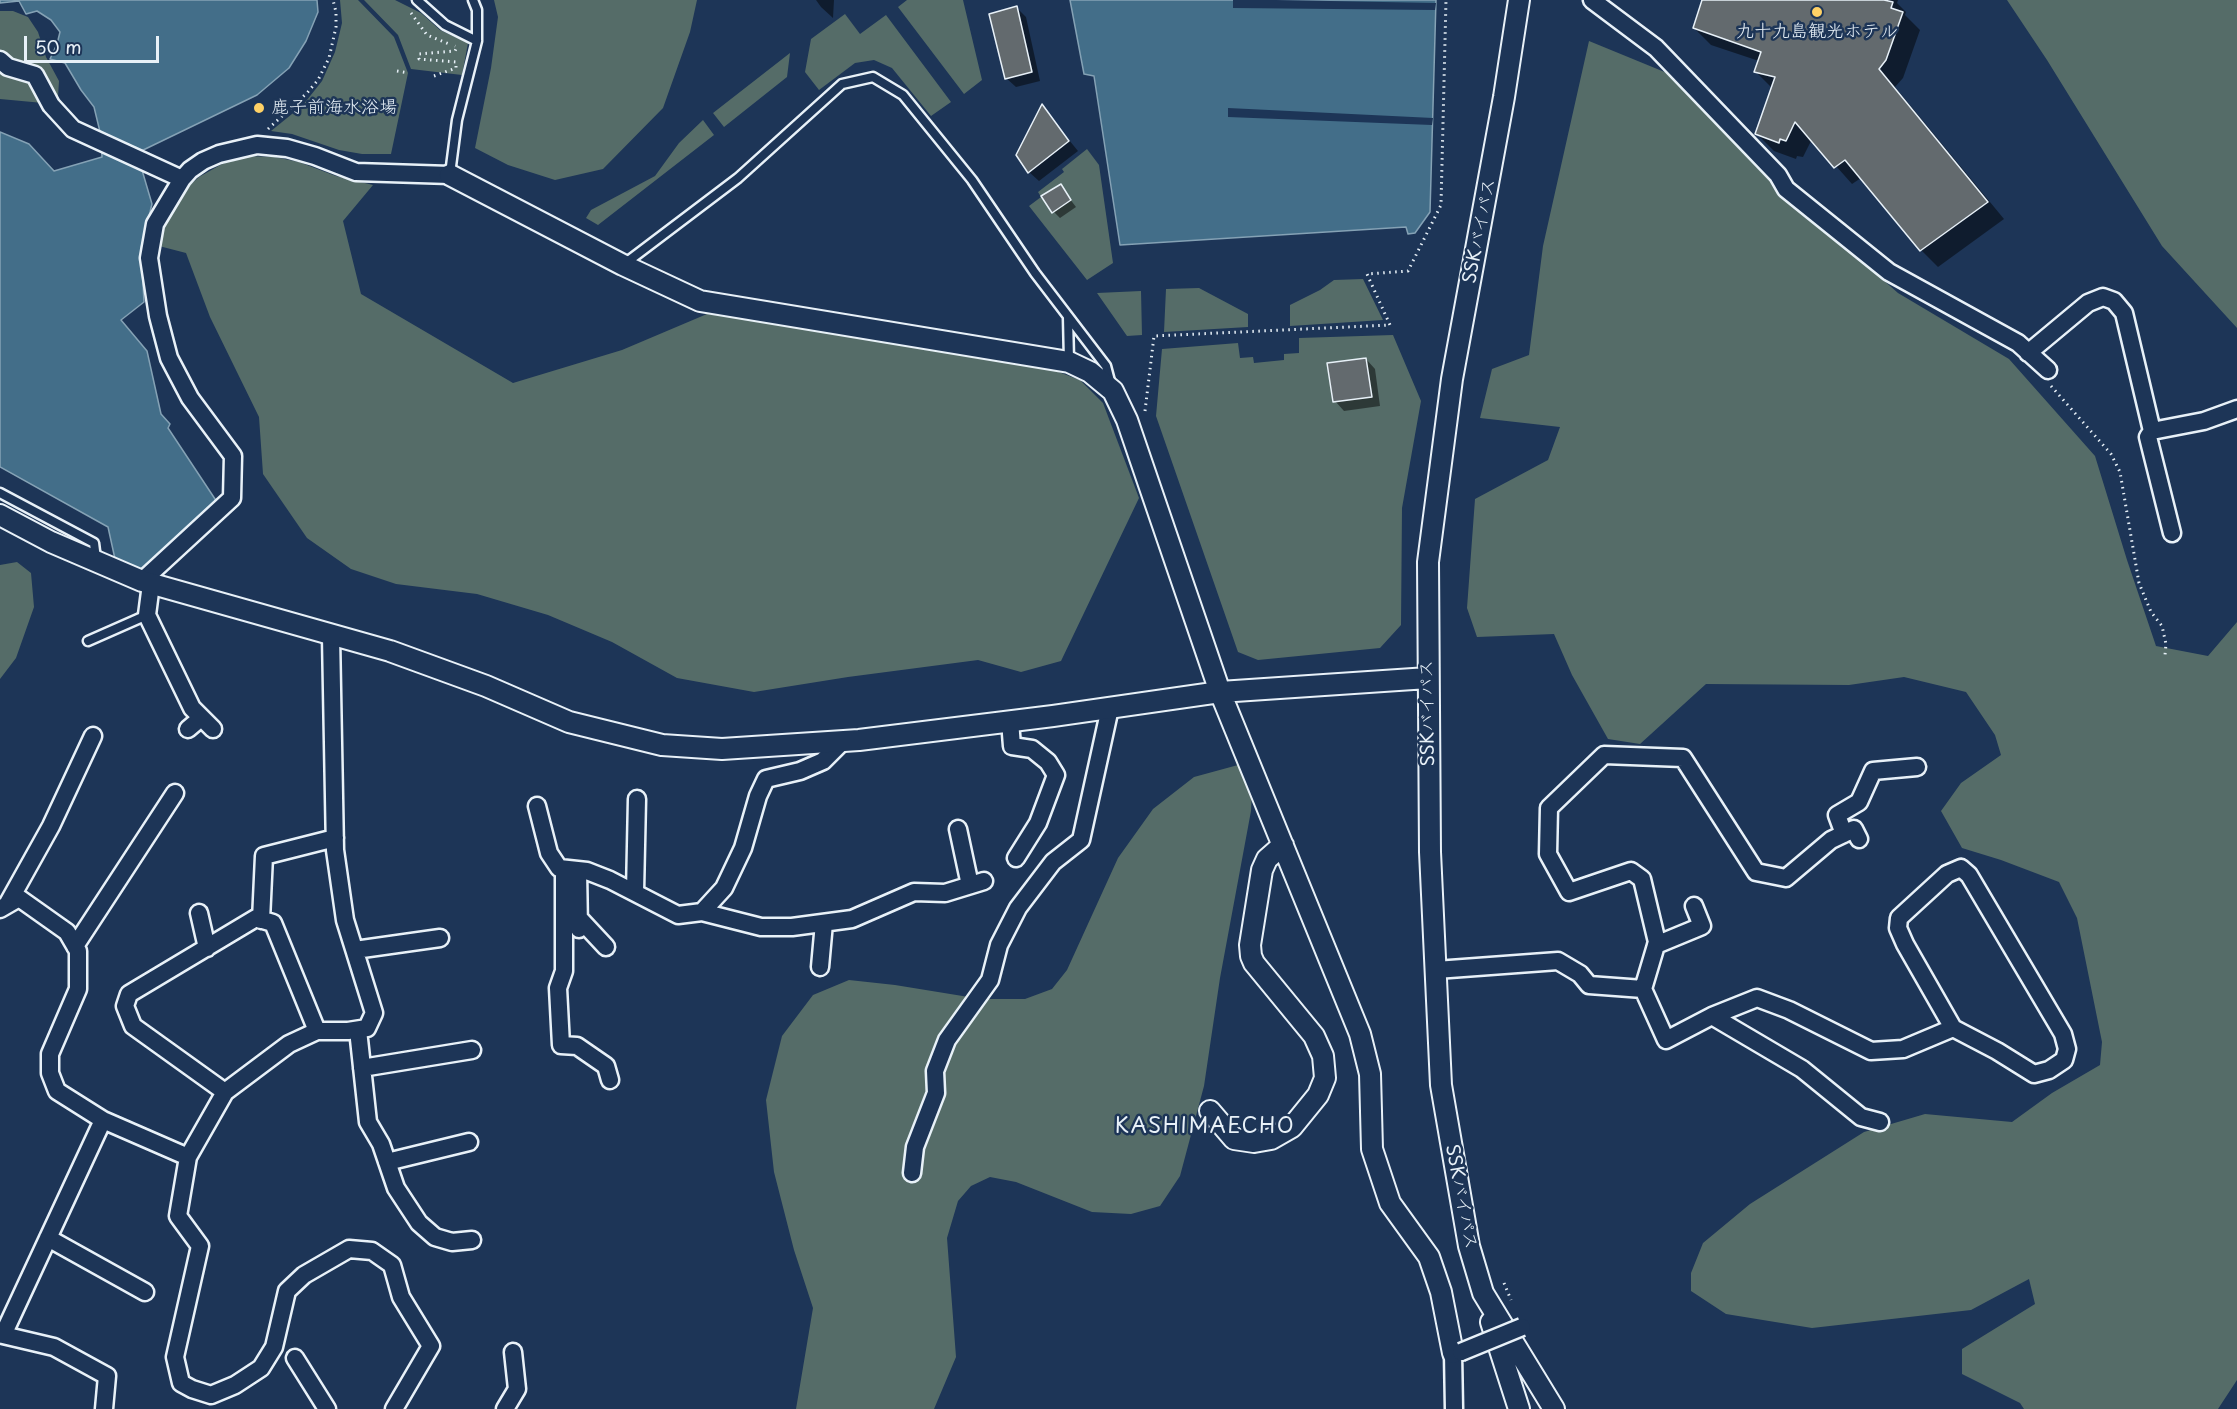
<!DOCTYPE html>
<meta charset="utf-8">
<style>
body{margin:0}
#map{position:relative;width:2237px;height:1409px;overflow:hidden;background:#1d3557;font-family:"Playpen Sans",sans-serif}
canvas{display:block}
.scale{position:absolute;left:24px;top:36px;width:135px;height:27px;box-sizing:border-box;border:3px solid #e8f1f8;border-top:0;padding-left:8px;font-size:18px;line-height:21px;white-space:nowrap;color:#e8f1f8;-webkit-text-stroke:4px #1d3557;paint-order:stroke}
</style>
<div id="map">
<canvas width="2237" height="1409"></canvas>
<div class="scale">50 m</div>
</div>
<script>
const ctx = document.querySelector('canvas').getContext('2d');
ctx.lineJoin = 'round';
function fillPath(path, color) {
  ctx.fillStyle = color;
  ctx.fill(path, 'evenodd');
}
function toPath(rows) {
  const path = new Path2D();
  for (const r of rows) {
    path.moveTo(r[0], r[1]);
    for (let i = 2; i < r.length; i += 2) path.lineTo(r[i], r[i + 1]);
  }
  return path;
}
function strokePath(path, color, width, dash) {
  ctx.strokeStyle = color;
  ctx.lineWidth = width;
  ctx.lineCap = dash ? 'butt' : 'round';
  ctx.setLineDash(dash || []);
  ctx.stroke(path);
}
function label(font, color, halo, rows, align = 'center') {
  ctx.font = font + ' "Playpen Sans","Klee One",sans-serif';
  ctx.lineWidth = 5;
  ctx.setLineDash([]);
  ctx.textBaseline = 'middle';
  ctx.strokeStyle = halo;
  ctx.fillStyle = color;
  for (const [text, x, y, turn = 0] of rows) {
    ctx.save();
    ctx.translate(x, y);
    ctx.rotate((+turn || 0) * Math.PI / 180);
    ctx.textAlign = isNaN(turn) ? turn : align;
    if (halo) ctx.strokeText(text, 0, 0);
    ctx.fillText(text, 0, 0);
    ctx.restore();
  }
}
const green = toPath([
 [340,0,358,0,394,37,408,73,391,154,362,154,339,150,292,134,271,131,303,105,322,81,335,52,342,23],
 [364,0,395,0,421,13,440,30,468,43,462,75,411,69,398,35],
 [494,0,697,0,690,32,663,108,603,169,555,180,508,165,475,148,491,68,498,17],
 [907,0,963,0,982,80,964,94,898,7],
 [2007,0,2237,0,2237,328,2162,246,2047,60],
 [0,11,13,11,28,17,38,32,46,57,59,81,58,97,43,103,0,99],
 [845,14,860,34,886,15,951,102,931,116,892,68,874,60,855,63,819,90,805,72,811,39],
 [1589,41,1667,73,1764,175,1898,293,2009,359,2095,456,2127,560,2156,646,2208,656,2237,622,2237,1380,2218,1409,2024,1409,2020,1403,1962,1374,1962,1349,2035,1304,2029,1279,1971,1310,1812,1328,1726,1314,1691,1291,1691,1273,1703,1243,1750,1204,1864,1132,1925,1114,2012,1122,2052,1093,2100,1065,2102,1042,2077,918,2059,882,2001,860,1962,848,1941,811,1961,783,2001,755,1995,735,1966,692,1904,677,1849,685,1706,684,1640,744,1608,739,1572,675,1554,634,1477,637,1467,608,1475,499,1548,460,1560,427,1480,418,1492,369,1529,355,1543,246],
 [790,53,787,77,724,127,713,113],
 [703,120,714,135,598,225,586,218,591,210,655,176,679,143],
 [1087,149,1099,165,1113,263,1087,280,1029,206,1041,197,1038,192,1064,172,1062,169],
 [247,156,275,157,299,162,336,176,373,185,343,221,361,294,513,383,622,350,707,314,742,316,1032,362,1080,380,1103,403,1139,498,1061,661,1021,672,978,660,848,677,754,692,677,678,612,642,548,615,477,594,396,584,351,569,307,538,263,474,259,417,210,317,186,253,159,246,163,230,181,193,199,177,222,164],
 [1363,279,1383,320,1290,326,1290,305,1320,290,1334,280],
 [1199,288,1248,314,1248,327,1164,332,1166,289],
 [1141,291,1142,335,1127,336,1097,293],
 [1393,335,1421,401,1402,508,1401,625,1380,648,1258,660,1238,652,1156,416,1162,349,1238,343,1240,358,1253,357,1254,363,1284,360,1284,354,1299,353,1299,338],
 [17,562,31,573,34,607,16,658,0,679,0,565],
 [1238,765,1253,772,1251,811,1220,978,1204,1086,1180,1176,1160,1206,1131,1214,1092,1212,1016,1182,990,1177,971,1186,958,1201,947,1238,956,1357,934,1409,796,1409,813,1308,794,1250,774,1172,766,1100,782,1036,813,995,849,980,895,985,981,999,1025,999,1052,989,1067,970,1118,858,1153,809,1194,777]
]);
const water = toPath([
 [0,0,317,0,318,12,306,41,289,68,257,95,137,153,152,204,141,248,144,302,121,320,147,351,161,414,170,424,168,428,217,502,140,571,115,559,108,527,0,467,0,132,29,144,54,171,102,157,101,136,94,107,81,90,65,63,50,59,57,44,60,32,51,20,37,11,26,14,19,1,0,3,0,0],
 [1070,0,1436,0,1430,212,1415,233,1408,234,1406,227,1120,245,1094,76,1084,74,1070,0]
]);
const pier = toPath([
 [1233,0,1276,0,1436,3,1435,10,1233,8],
 [1228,108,1433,118,1432,125,1228,117]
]);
const shadow = toPath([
 [816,0,834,0,833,18,821,7],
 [1704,0,1898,0,1897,3,1906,12,1905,15,1920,30,1903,78,1895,87,2004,219,1938,267,1921,250,1861,178,1852,184,1812,139,1803,157,1797,156,1796,159,1774,151,1757,134,1773,89,1755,71,1759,61,1711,45,1694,28],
 [1016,7,1026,17,1040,81,1016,87,1006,78],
 [1042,107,1078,151,1039,181,1029,172],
 [1060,186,1076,207,1060,218,1054,212],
 [1366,359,1375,369,1380,406,1344,411,1335,401]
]);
const building = toPath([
 [1702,0,1884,0,1893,2,1891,8,1903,12,1886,60,1879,69,1988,202,1920,251,1845,160,1834,168,1795,122,1786,141,1780,139,1779,143,1755,134,1775,77,1754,72,1761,52,1693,28,1702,0],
 [1017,6,1032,72,1005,79,989,14,1017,6],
 [1042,104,1069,141,1028,173,1016,155,1042,104],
 [1061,184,1071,200,1052,213,1041,196,1061,184],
 [1366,358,1372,397,1333,402,1327,363,1366,358]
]);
const path = toPath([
 [411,13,427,35,449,44],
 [397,71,408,73],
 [434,76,456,68,456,62,419,59,419,54,455,51,457,47,455,46],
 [268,129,307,93,318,80,329,58,336,27,336,12,333,0],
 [2051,386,2111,454,2120,472,2139,583,2151,612,2162,626,2166,644,2165,655],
 [1145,411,1154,336,1390,325,1367,274,1408,271,1441,205,1446,0],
 [1504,1283,1511,1300]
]);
const service = toPath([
 [417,0,445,25,477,41],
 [450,174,457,120,477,41,477,10,473,0],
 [623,265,738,178,842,84,873,77,903,95,972,180,1035,273,1106,366,1111,385],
 [1068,317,1069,361],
 [0,493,94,543,96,559],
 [88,641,147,615]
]);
const minor = toPath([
 [1592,0,1656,48,1778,175,1786,189,1889,272,2018,343,2048,370],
 [0,60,8,67,35,75,51,105,73,129,182,179,190,170,203,161,219,154,257,145,287,148,315,156,356,172,450,175],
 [2028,353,2088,303,2103,297,2114,301,2124,313,2152,431],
 [2172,533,2148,437,2152,431,2204,421,2237,409],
 [142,581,232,498,233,456,190,398,169,358,158,316,149,258,155,224,182,179],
 [151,584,147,615,192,708,213,729],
 [331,636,335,850,345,920,374,1013,367,1028,348,1031,317,1031,289,1044,225,1092,188,1157,178,1216,200,1246,175,1357,181,1383,192,1389,211,1395,235,1385,261,1368,274,1347,287,1291,304,1275,349,1249,372,1251,392,1265,401,1297,431,1346,394,1409],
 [1010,721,1012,746,1032,749,1048,762,1056,775,1038,823,1016,858],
 [188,729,201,718],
 [537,806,549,853,559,868,587,871,610,880,678,915,702,912,724,888,743,848,758,796,766,779,800,771,823,761,843,741],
 [958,829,970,885],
 [1844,834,1837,815,1859,802,1873,771,1917,767],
 [564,869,564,971,558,988,561,1045,577,1046,606,1066,610,1080],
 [578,870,579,929],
 [635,892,637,799],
 [7,905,51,826,93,736],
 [0,909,19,898,67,932,78,951,78,989,50,1054,50,1073,57,1091,103,1120,188,1157],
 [702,912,761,927,792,927,852,919,914,892,945,893,984,881],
 [199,913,207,948],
 [578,917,606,947],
 [261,920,264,856,335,838],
 [1656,945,1702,926,1694,906],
 [75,946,175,793],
 [355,950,440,938],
 [820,967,824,923],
 [1436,970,1558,961,1580,974,1589,985,1643,989,1666,1040,1712,1016,1757,998,1789,1010,1871,1051,1903,1049,1953,1028,1997,1051,2034,1074,2049,1070,2064,1060,2067,1049,2063,1034,1969,875,1961,868,1947,874,1899,918,1898,928,1905,944,1953,1028],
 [1643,989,1657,942,1642,879,1631,871,1569,892,1548,854,1549,808,1604,755,1683,758,1756,872,1786,878,1831,840,1854,829,1859,839],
 [1712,1016,1802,1069,1861,1117,1880,1122],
 [358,1030,368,1122,381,1144,396,1188,419,1223,435,1237,452,1242,472,1240],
 [362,1068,472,1050],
 [225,1092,133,1026,125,1006,129,994,256,918,273,923,317,1031],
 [103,1120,3,1335,54,1347,107,1376,104,1409],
 [387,1162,469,1142],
 [912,1173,915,1147,936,1093,935,1071,947,1040,990,980,999,945,1018,908,1053,862,1081,840,1110,708],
 [48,1238,145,1292],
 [295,1358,327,1409],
 [505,1409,517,1389,513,1352],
 [1454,1409,1453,1353,1461,1352]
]);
const tertiary = toPath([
 [1519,0,1504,97,1452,379,1428,562,1430,852,1441,1085,1469,1246,1483,1293,1554,1409],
 [450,175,623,265,700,301,1069,362,1090,372,1113,391,1127,420,1220,692,1360,1034,1370,1074,1372,1149,1390,1203,1429,1257,1441,1292,1453,1353],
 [0,515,51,542,142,581,390,651,486,686,569,722,662,745,722,749,859,740,1053,716,1220,692,1428,678],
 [1210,1111,1234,1139,1254,1142,1271,1139,1292,1127,1318,1095,1325,1078,1323,1056,1314,1036,1254,963,1251,956,1250,945,1262,870,1267,859,1283,845],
 [1491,1322,1519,1409]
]);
const minorBridge = toPath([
 [1461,1352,1522,1327]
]);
const markers = [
 [1817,12,6,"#ffd166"],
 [259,108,6,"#ffd166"]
];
const poiNames = [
 ["九十九島観光ホテル",1817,32],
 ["鹿子前海水浴場",271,108,"left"]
];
const streetNames = [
 ["SSKバイパス",1480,231,-79],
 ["SSKバイパス",1428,713,-91],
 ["SSKバイパス",1461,1197,79]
];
const quarterNames = [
 ["KASHIMAECHO",1205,1127]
];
fillPath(green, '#556c68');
fillPath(water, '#436e89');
strokePath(water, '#85a2b5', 1.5);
fillPath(pier, '#1d3557');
fillPath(shadow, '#0007');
fillPath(building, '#636a6e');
strokePath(building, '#e8f1f8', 1.5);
strokePath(service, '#e8f1f8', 13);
strokePath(minor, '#e8f1f8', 21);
strokePath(tertiary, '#e8f1f8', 24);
strokePath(path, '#e8f1f8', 3, [1.5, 4.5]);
strokePath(service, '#1d3557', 8);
strokePath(minor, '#1d3557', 16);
strokePath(tertiary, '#1d3557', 20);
strokePath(minorBridge, '#e8f1f8', 21, []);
strokePath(minorBridge, '#1d3557', 16);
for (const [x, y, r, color] of markers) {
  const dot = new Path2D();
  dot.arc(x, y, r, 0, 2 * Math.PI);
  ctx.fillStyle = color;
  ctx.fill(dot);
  strokePath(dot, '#1d3557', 2);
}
label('18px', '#e8f1f8', '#1d3557', poiNames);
label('18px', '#e8f1f8', '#1d3557', streetNames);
ctx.letterSpacing = '1.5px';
label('21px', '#e8f1f8', '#1d3557', quarterNames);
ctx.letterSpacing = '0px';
</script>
